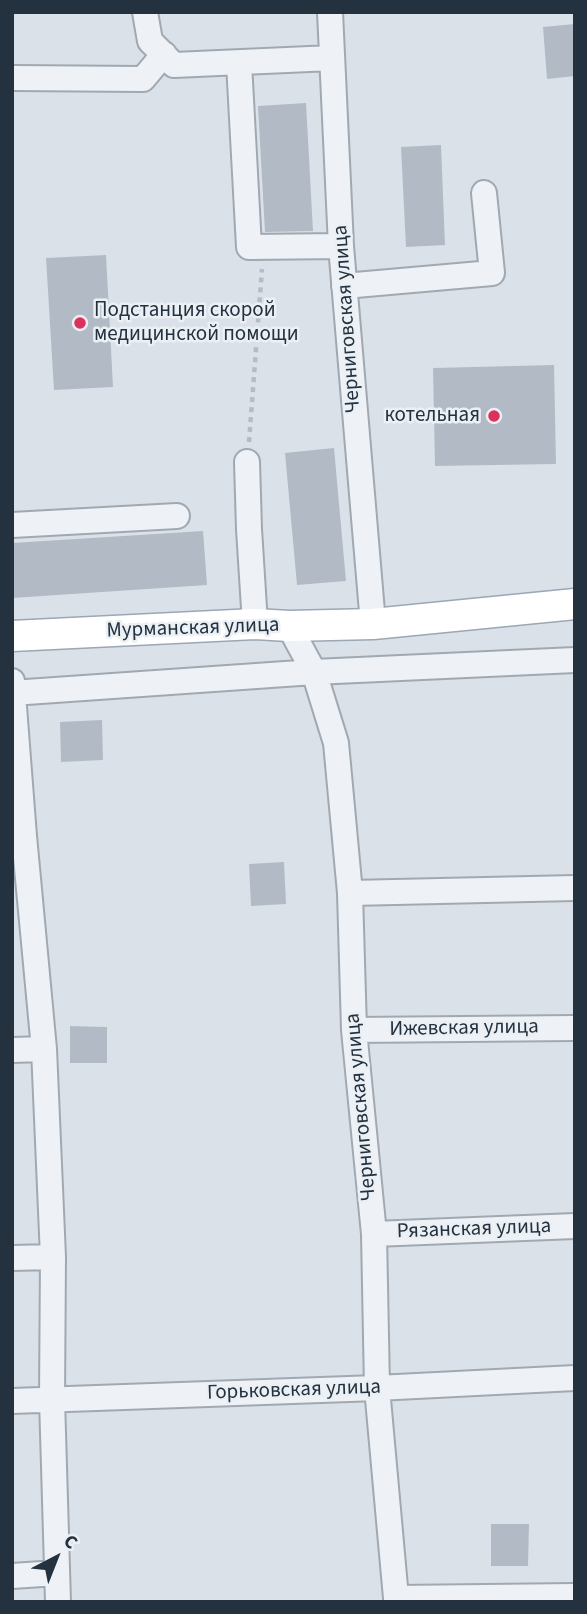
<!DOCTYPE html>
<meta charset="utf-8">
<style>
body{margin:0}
#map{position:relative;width:587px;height:1614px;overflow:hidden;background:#dbe1e8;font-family:"Source Sans 3",sans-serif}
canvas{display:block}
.frame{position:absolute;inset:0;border:14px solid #24313f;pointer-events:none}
.north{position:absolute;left:21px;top:1523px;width:70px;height:70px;-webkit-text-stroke:5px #ebf0f5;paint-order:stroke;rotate:42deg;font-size:19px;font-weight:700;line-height:28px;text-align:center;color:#24313f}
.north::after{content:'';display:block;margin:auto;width:24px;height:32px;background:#24313f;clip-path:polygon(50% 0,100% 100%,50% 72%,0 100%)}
</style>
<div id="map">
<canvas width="587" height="1614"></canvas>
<div class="frame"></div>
<div class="north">С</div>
</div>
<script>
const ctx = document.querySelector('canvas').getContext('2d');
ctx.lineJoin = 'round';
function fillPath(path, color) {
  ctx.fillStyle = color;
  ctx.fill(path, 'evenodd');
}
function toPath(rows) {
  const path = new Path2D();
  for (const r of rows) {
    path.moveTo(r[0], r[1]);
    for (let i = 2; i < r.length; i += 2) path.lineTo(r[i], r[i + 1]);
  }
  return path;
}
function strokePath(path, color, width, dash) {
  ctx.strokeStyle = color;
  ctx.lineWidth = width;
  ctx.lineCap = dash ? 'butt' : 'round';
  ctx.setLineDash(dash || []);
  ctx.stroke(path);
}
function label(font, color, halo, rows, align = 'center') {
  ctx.font = font + ' "Source Sans 3",sans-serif';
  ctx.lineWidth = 5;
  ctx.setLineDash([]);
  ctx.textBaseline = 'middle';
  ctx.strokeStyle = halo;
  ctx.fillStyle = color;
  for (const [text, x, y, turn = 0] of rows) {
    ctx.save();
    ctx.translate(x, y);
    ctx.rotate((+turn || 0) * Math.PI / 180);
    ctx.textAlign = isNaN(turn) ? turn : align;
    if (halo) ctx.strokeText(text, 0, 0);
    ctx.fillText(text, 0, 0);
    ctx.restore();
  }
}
const building = toPath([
 [575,24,575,76,547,79,543,27],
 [306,103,313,231,265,232,258,106],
 [441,145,445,245,406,247,401,147],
 [106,255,113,387,54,390,46,258],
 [554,365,556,464,435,466,433,368],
 [334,448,346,581,297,585,285,453],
 [203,531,207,585,12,598,12,543],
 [102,720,103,760,61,762,60,722],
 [284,862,286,904,251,906,249,864],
 [70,1026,107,1027,107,1063,70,1063],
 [491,1524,529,1524,528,1566,491,1566]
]);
const path = toPath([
 [249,442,262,269]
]);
const minor = toPath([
 [145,12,150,41,174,65,332,58],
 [330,12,341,246,373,624],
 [239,63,249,247,341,246],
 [14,78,143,79,164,54],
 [344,286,492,273,484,193],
 [247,462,249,529,255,624],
 [12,525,177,516],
 [289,626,314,672,336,743,350,893,354,1030,374,1234,377,1388,396,1598,575,1596],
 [12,681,24,836,44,1049,53,1257,52,1399,58,1602],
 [12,693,314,672,575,660],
 [350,893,575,888],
 [354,1030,575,1028],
 [12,1050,44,1049],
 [374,1234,575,1226],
 [12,1258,53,1257],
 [12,1401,377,1388,575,1378],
 [12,1576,57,1573]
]);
const major = toPath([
 [12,636,255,624,289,626,373,624,575,604]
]);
const markers = [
 [80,323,7,"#dc315c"],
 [494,416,7,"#dc315c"]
];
const poiNames = [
 ["Подстанция скорой",94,311],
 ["медицинской помощи",94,335],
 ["котельная",480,416,"right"]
];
const streetNames = [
 ["Черниговская улица",348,319,-94],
 ["Мурманская улица",193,629,-2],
 ["Ижевская улица",464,1029,-1],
 ["Черниговская улица",362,1107,-95],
 ["Рязанская улица",474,1230,-2],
 ["Горьковская улица",294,1391,-2]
];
fillPath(building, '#b2bbc5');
strokePath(minor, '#a0a9b2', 28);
strokePath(major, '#9aa7b5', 33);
strokePath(path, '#b5bcc3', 4.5, [5, 5]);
strokePath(minor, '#eef2f6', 24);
strokePath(major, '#fff', 30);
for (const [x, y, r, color] of markers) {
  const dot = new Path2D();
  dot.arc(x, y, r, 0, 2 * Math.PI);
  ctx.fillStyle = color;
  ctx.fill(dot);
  strokePath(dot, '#ebf0f5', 2.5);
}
label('21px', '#24313f', '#ebf0f5', poiNames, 'left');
label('21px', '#24313f', '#ebf0f5', streetNames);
</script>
